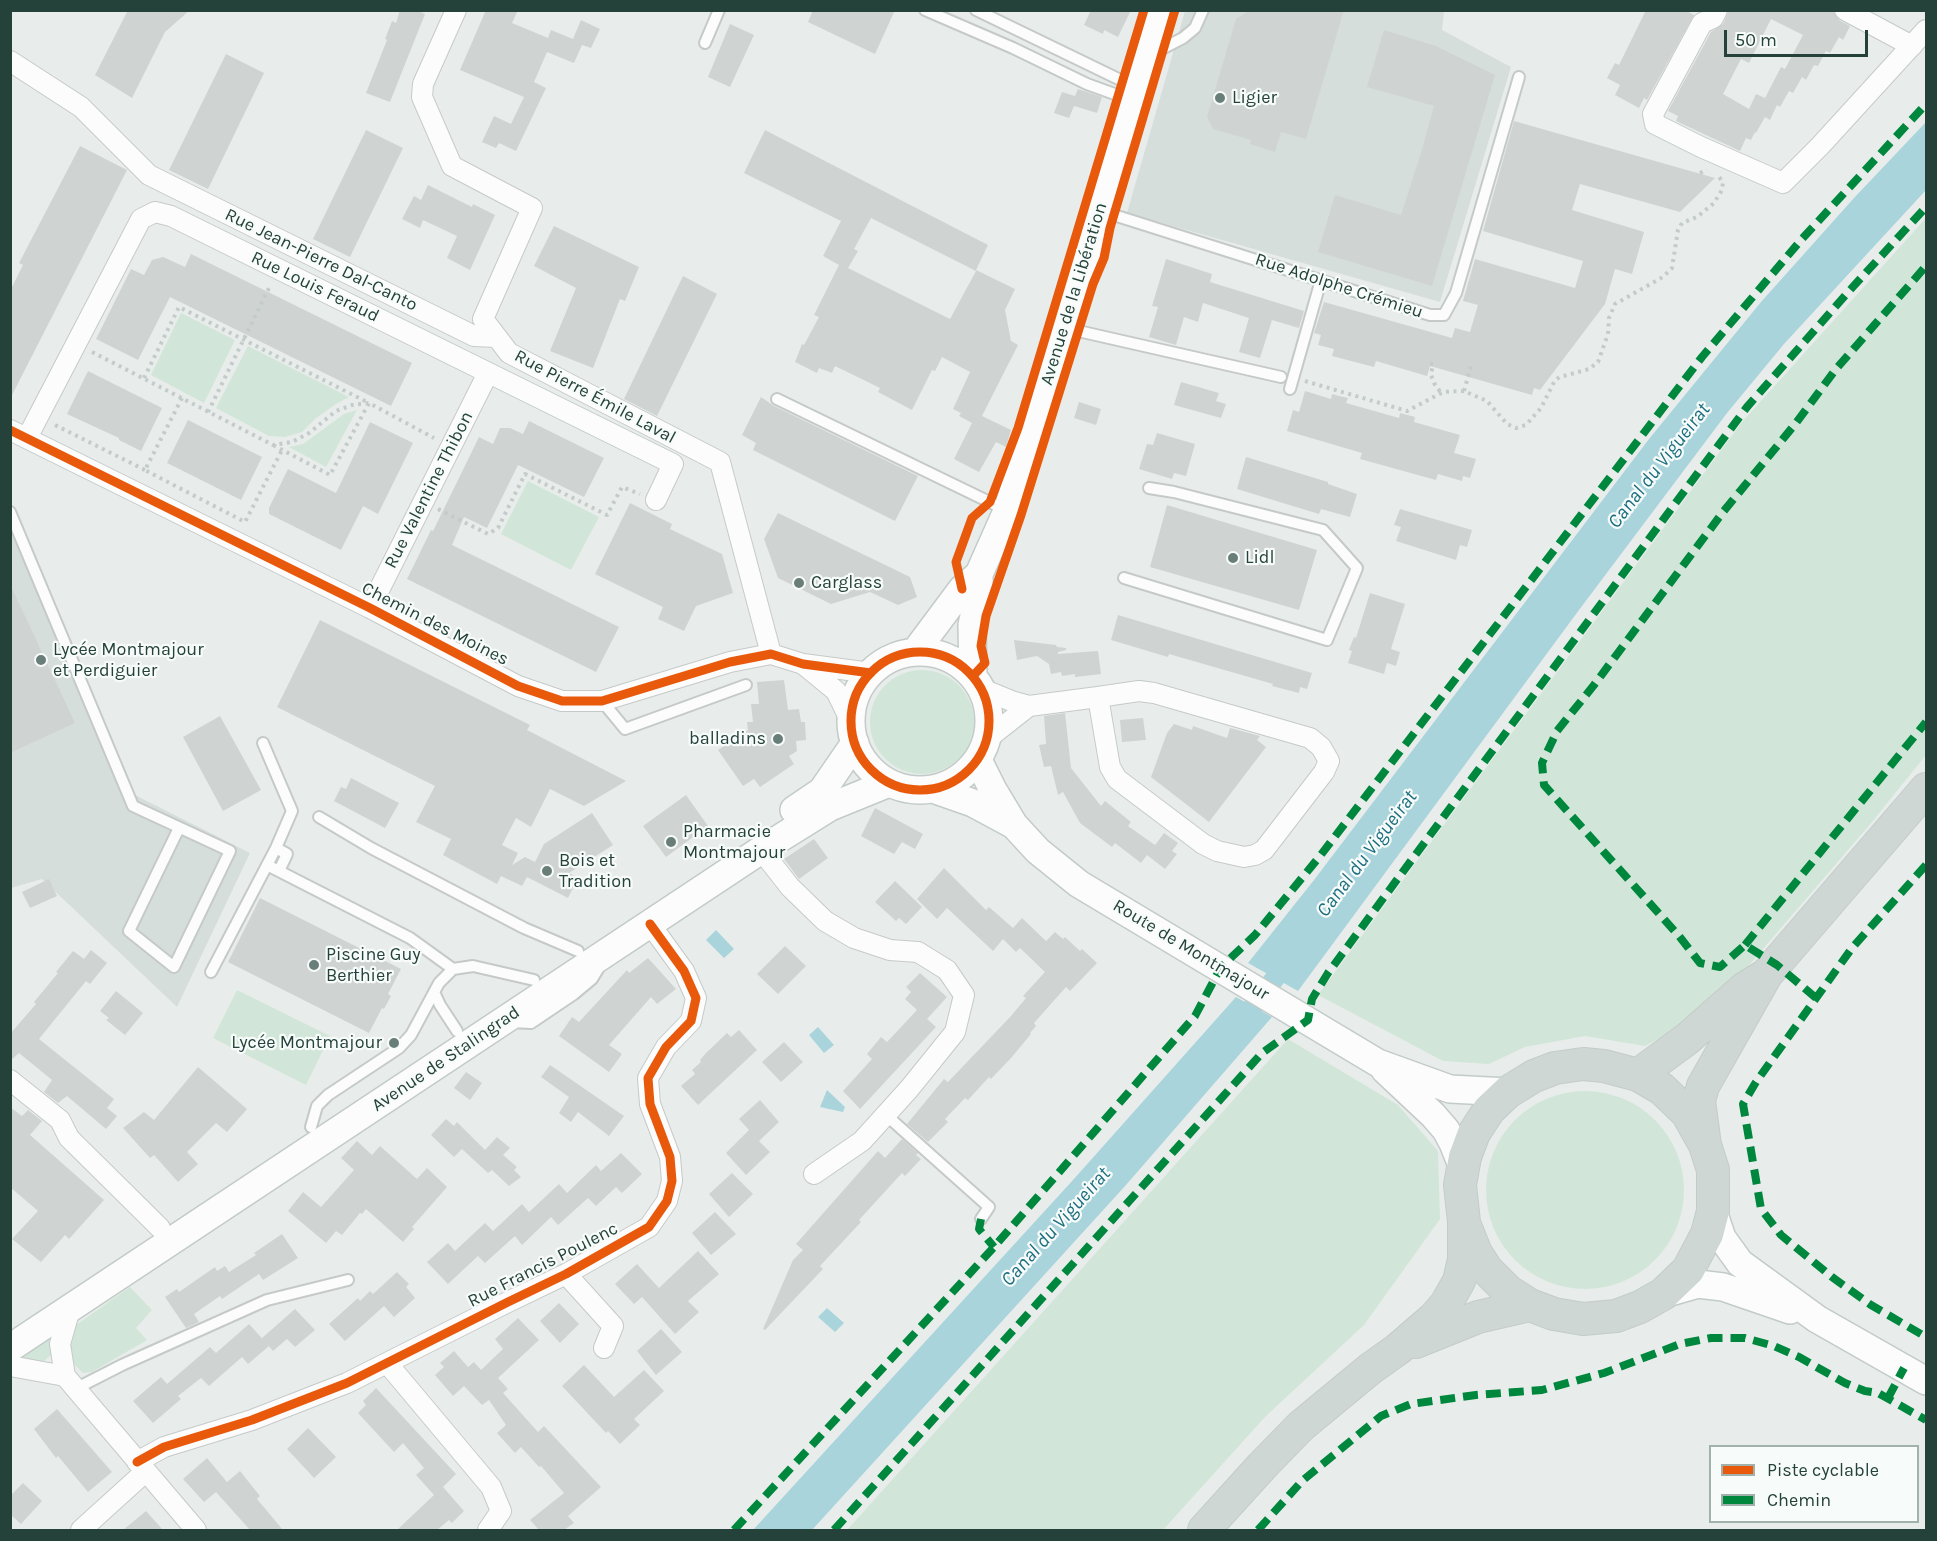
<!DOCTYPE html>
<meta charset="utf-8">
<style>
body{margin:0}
#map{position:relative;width:1937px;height:1541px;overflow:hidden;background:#e8edeb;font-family:Karla,sans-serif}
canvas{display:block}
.frame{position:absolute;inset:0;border:12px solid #24423a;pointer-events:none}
.legend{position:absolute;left:1709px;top:1445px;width:210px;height:78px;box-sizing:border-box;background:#f7fbf9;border:2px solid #a3b1ad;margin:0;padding:8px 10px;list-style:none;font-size:18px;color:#24423a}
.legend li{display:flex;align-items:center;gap:12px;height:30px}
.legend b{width:30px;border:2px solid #a3b1ad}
.scale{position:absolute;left:1724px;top:30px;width:144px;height:27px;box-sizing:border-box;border:3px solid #24423a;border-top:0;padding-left:8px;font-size:18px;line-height:21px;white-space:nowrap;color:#24423a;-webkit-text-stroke:4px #f7fbf9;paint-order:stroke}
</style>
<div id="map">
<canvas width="1937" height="1541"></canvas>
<div class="frame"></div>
<ul class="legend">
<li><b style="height:8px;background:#e8590c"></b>Piste cyclable</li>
<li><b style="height:8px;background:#00873e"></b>Chemin</li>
</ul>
<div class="scale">50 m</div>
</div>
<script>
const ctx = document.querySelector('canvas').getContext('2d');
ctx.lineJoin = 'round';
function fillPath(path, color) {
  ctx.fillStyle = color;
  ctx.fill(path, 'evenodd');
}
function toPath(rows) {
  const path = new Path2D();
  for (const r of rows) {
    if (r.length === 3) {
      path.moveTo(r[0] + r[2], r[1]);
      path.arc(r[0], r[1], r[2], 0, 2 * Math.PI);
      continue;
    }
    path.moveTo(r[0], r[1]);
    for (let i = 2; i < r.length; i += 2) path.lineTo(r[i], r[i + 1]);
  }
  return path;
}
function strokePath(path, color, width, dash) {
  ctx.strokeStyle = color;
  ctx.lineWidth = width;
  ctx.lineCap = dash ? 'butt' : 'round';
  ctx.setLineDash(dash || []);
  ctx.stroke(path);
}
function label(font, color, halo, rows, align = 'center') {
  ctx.font = font + ' Karla,sans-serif';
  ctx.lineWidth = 4.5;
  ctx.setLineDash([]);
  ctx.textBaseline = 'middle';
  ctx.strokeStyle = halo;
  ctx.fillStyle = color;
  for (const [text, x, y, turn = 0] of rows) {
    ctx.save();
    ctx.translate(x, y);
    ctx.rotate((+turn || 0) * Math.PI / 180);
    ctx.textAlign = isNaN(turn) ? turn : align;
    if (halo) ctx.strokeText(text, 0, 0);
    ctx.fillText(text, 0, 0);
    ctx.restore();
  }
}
const built = toPath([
 [1185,11,1444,11,1442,30,1511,67,1440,302,1127,213],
 [10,525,133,794,250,853,177,1007,42,879,11,888]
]);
const green = toPath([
 [1926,218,1926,755,1872,822,1708,1013,1645,1046,1585,1036,1525,1047,1489,1064,1443,1061,1318,995,1742,422],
 [181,313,235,340,204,403,151,375],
 [248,346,349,397,336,404,315,419,302,432,285,437,269,436,216,408],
 [357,410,326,467,289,447,303,444,344,414],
 [528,481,599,517,571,570,501,534],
 [922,722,52],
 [237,990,330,1036,306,1085,213,1038],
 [1288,1039,1398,1105,1438,1151,1440,1219,1364,1325,1265,1417,1163,1530,847,1530],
 [1585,1190,99],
 [130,1287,152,1310,136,1328,147,1340,92,1372,83,1373,73,1363,68,1352,69,1337,76,1325],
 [53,1333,55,1335,51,1355,44,1361,39,1363,15,1358]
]);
const water = toPath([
 [1926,122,1926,190,1784,344,1727,413,1579,610,1298,991,1248,963,1314,880,1649,439,1761,302,1854,198],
 [716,930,734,949,724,958,706,940],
 [1236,997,1272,1017,1126,1185,812,1530,753,1530,1073,1180],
 [818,1027,834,1045,824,1053,809,1035],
 [827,1090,845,1107,843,1112,820,1107],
 [827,1308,844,1323,835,1332,818,1317]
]);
const canal = toPath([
 [1236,1026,1253,1007,1291,957]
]);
const building = toPath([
 [128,10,190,10,165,32,132,98,95,75],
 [400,10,417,10,425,14,390,102,366,93,387,40,385,39,392,21,396,23],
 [486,10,518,10,512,23,548,38,551,30,573,39,581,20,600,29,591,48,582,45,574,63,547,52,534,82,546,88,516,151,499,143,496,148,482,142,494,116,511,124,524,97,460,70],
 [813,10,895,10,875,54,808,22],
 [1091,10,1131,10,1118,37,1104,30,1103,34,1084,25],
 [1250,10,1344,10,1306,139,1281,132,1275,152,1250,144,1251,140,1213,129,1207,117,1236,19],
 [1646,10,1685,10,1694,15,1647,100,1644,98,1639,108,1615,95,1620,85,1607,78,1615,63,1619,65],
 [1729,10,1833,10,1839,20,1850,26,1843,40,1839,37,1830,53,1826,51,1818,66,1814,65,1806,80,1802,77,1793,93,1789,91,1780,107,1777,105,1770,120,1765,117,1756,133,1755,132,1751,140,1746,138,1740,151,1676,121,1678,116,1668,111,1711,32,1723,24],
 [1771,19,1803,35,1785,69,1781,67,1765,98,1756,94,1749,109,1723,94,1741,59,1749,63],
 [730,24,754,35,730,87,708,77],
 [1384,30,1436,46,1495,75,1432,286,1318,252,1335,195,1401,215,1421,153,1434,106,1367,87],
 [226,54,264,73,208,189,169,170],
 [1078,89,1102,97,1097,113,1074,106,1069,118,1054,113,1062,92,1075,96],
 [1514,121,1715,178,1680,212,1580,184,1572,210,1644,232,1632,274,1615,269,1605,304,1540,390,1534,388,1532,395,1430,366,1427,376,1376,361,1374,367,1332,356,1334,349,1318,345,1321,335,1314,333,1324,302,1452,338,1455,328,1470,332,1478,305,1463,301,1475,259,1575,288,1583,261,1483,231],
 [366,130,403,148,350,257,313,239],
 [765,130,988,245,976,270,1015,289,1005,310,1011,341,1018,345,982,416,1011,430,1006,447,996,442,979,472,954,459,972,423,959,416,961,413,953,409,970,372,942,357,935,371,932,370,912,410,878,392,880,388,835,366,832,373,819,368,817,373,795,362,802,344,804,345,819,317,814,315,839,265,823,256,841,221,744,173],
 [871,218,976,271,950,319,848,268,858,251,854,249],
 [80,146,127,170,10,399,10,291,23,265,19,263],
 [428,185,472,207,473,204,495,215,470,270,447,258,457,236,423,220,420,228,402,219,414,196,421,200],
 [554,226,639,267,625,301,620,299,593,368,550,351,576,288,534,266],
 [191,254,412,363,391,406,170,297,138,360,96,339,131,269,144,275,152,260,163,257,185,267],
 [1166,259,1212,274,1210,282,1304,311,1299,328,1272,320,1260,358,1239,352,1249,318,1203,303,1198,322,1184,317,1176,345,1149,337,1158,307,1152,306],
 [683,276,717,294,657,416,624,399],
 [88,371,162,408,141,451,119,440,119,438,67,414],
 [1181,382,1219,393,1216,401,1226,404,1221,418,1174,405],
 [1305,391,1331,399,1332,394,1339,396,1348,398,1346,403,1399,418,1400,413,1415,417,1414,422,1460,435,1454,453,1476,459,1470,478,1463,476,1462,481,1438,474,1436,480,1360,459,1362,453,1287,431,1293,410,1299,412],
 [761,397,774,406,918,476,895,521,753,450,756,443,742,435],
 [1079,402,1101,409,1096,425,1074,418],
 [188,420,262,457,241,500,167,463],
 [529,421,604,458,584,497,518,465,487,528,464,517,452,545,619,627,596,672,407,579,431,530,433,531,479,437,493,444,500,428,510,428,523,434],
 [370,422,413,443,378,514,363,506,341,550,269,514,269,508,288,469,336,493],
 [1157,433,1195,444,1186,476,1174,473,1172,479,1139,469,1147,444,1153,445],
 [1246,457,1328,482,1328,484,1357,494,1350,517,1321,509,1319,514,1237,489],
 [630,503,672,524,670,529,722,554,733,593,696,606,684,631,658,619,663,607,595,574],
 [1167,505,1317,550,1299,610,1150,567],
 [1400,509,1472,530,1467,547,1460,545,1456,560,1396,541,1401,527,1394,525],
 [778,513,910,577,917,597,898,605,870,592,831,604,778,578,764,539],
 [10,584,75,723,10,753],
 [1370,593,1405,604,1391,649,1400,652,1396,666,1387,663,1384,674,1348,663,1352,651,1349,650,1354,637,1356,638],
 [1118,615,1312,673,1307,689,1300,687,1299,693,1272,686,1273,684,1169,654,1168,657,1111,640],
 [320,620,530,725,527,730,626,781,584,806,550,789,531,827,516,818,502,845,518,853,512,865,525,857,535,862,544,844,592,813,613,845,569,873,578,878,568,898,527,877,522,886,501,876,497,884,443,855,451,839,416,822,435,786,277,707],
 [1014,640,1056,645,1057,647,1066,648,1066,650,1058,652,1058,654,1098,651,1101,674,1075,677,1075,674,1062,676,1061,672,1051,674,1049,664,1037,656,1017,660],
 [784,680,788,710,799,709,801,722,805,722,806,740,796,741,797,751,789,756,794,764,760,787,754,779,743,786,718,750,748,730,747,722,753,722,751,704,759,704,757,682],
 [1065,713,1071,768,1101,806,1105,801,1131,822,1128,826,1155,845,1164,833,1178,843,1172,851,1177,854,1165,869,1147,855,1141,863,1115,843,1112,847,1080,823,1063,792,1058,795,1051,766,1044,767,1039,745,1046,744,1044,716],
 [220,716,261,790,223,811,183,737],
 [1143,718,1146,740,1122,742,1120,720],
 [1174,724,1192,730,1193,726,1227,738,1230,728,1260,736,1257,740,1266,747,1209,822,1151,777,1167,733],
 [351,778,399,803,385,828,334,801,341,787,346,789],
 [686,795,708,826,666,857,643,826],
 [875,808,923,834,915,849,902,842,894,854,861,836],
 [814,839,828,858,799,879,784,859],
 [944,868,986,910,989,907,1013,928,1022,918,1046,941,1055,932,1063,939,1065,937,1080,951,1082,949,1097,963,1070,991,1066,987,1034,1023,1036,1026,1030,1033,1031,1034,1011,1058,991,1079,989,1077,968,1100,965,1098,945,1119,948,1122,928,1142,907,1124,944,1079,948,1082,1011,1016,1026,998,1023,996,1045,972,1020,948,1016,952,1003,939,993,951,947,908,937,919,917,899],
 [49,879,57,896,30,908,22,892],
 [895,881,922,907,906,924,899,918,896,921,875,902],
 [260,898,401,969,388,994,391,996,384,1009,382,1008,369,1033,228,962],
 [785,946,806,966,778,994,757,974],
 [91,950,107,963,90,984,86,981,39,1039,114,1099,107,1108,117,1116,106,1129,67,1096,58,1103,44,1092,52,1080,19,1053,10,1061,10,1034,36,1004,34,1002,58,973,56,972,73,951,84,959],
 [648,958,676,989,657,1004,651,997,609,1045,622,1054,609,1072,559,1036,572,1017,579,1022,627,970,629,973],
 [920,973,947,997,927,1019,936,1027,860,1109,843,1091,872,1059,867,1054,881,1037,887,1042,917,1010,905,999,911,992,906,987],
 [116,991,143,1013,125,1035,106,1020,109,1018,100,1011],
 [739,1030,757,1050,698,1105,681,1086,695,1074,692,1070,701,1062,700,1060,706,1053,727,1033,731,1037],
 [784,1042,803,1062,781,1082,762,1062],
 [550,1065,624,1116,609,1136,578,1112,571,1122,559,1113,569,1097,541,1077],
 [198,1067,247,1109,227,1132,216,1123,187,1152,198,1164,178,1182,154,1155,150,1158,123,1128,144,1112,154,1120],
 [466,1072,482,1083,470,1100,454,1088],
 [760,1100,779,1122,759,1141,770,1152,746,1175,726,1153,749,1130,739,1119],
 [10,1107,22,1116,28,1110,42,1121,30,1135,104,1200,69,1239,65,1235,41,1262,12,1239,38,1211,10,1187],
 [446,1119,454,1126,457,1122,485,1150,497,1137,510,1148,503,1155,517,1167,514,1170,521,1177,509,1186,492,1170,488,1173,462,1149,454,1157,431,1135],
 [902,1139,918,1153,916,1155,921,1159,905,1176,902,1173,859,1220,861,1222,820,1266,823,1269,765,1330,763,1329,793,1260,803,1250,796,1244,878,1151,885,1158],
 [357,1141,372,1155,380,1146,417,1179,427,1168,447,1187,412,1227,414,1229,403,1242,366,1209,362,1214,360,1213,342,1235,336,1231,326,1243,288,1211,303,1192,321,1207,354,1170,341,1158],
 [621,1153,642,1174,622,1193,616,1187,596,1206,588,1198,558,1225,551,1217,522,1245,515,1236,485,1263,478,1256,448,1284,427,1262,448,1243,455,1251,485,1223,493,1231,522,1204,529,1212,559,1184,567,1193,596,1165,601,1171],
 [732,1173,753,1194,729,1217,709,1194],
 [715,1212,736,1234,711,1255,692,1233],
 [282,1234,298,1258,263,1280,259,1274,222,1299,220,1296,194,1314,199,1322,186,1328,165,1297,177,1289,179,1292,215,1267,217,1271,225,1266,229,1272,256,1255,254,1253],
 [698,1251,719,1274,688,1301,699,1312,675,1334,642,1297,634,1304,615,1284,637,1264,659,1288],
 [397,1272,409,1284,406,1287,415,1298,394,1317,384,1306,345,1341,329,1324,358,1298,360,1301,370,1291,373,1294],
 [559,1303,579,1324,560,1343,540,1321],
 [295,1309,315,1330,295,1347,287,1339,273,1351,262,1338],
 [518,1318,539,1340,498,1378,508,1389,503,1393,538,1432,544,1426,601,1487,568,1516,574,1523,564,1530,539,1530,530,1520,564,1493,541,1466,539,1467,521,1447,515,1453,497,1433,506,1425,489,1400,482,1405,464,1386,453,1396,435,1375,444,1367,440,1363,454,1351,468,1367,474,1362,481,1370,503,1349,495,1339],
 [249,1324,269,1346,248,1364,242,1357,209,1386,201,1378,178,1396,181,1399,153,1423,133,1401,161,1377,167,1384,210,1347,216,1353],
 [661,1329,682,1352,656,1375,637,1351],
 [584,1365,614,1397,644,1370,664,1391,634,1419,640,1425,620,1444,608,1431,606,1433,562,1386],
 [376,1388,456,1474,443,1487,464,1511,452,1523,449,1520,437,1530,397,1530,434,1495,416,1475,424,1468,403,1443,394,1452,358,1413,366,1405,363,1401],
 [57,1409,112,1472,88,1492,58,1456,56,1458,34,1429],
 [308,1428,336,1457,314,1478,287,1449],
 [207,1458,227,1482,240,1471,260,1496,257,1499,283,1530,250,1530,216,1492,204,1502,183,1479],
 [23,1483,42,1501,21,1524,10,1514,10,1496],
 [146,1511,163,1530,123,1530]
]);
const path = toPath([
 [1700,173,1707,170],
 [92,352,273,445,292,442,309,433,336,411,352,405,369,403,434,438],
 [1430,364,1433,364,1431,375,1434,383,1441,393],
 [144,378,179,307,369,403,330,475,273,445],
 [1305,381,1407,411,1443,392,1464,391,1487,401,1507,424,1516,428,1526,425,1541,408,1555,380,1560,377,1589,369,1598,362,1608,334,1609,318,1615,304,1663,277,1672,268,1678,230,1682,223,1697,217,1714,203,1722,190,1723,182,1719,177],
 [1464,391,1472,363],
 [182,398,145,470,162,479,245,522,282,450],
 [208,412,270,286],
 [55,425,145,470],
 [438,509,488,534,498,528,525,474,607,515,622,487,640,494]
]);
const lane = toPath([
 [925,10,1013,48,1087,84,1131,100],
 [976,10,1135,87],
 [705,43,719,10],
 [1150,55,1183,38,1195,28,1203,10],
 [1101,211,1430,315,1444,315,1456,293,1519,77],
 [1065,328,1281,377],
 [1290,389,1321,280],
 [777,399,1006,510],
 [10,512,133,806,230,851,174,967,129,931,179,828],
 [1124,578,1327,640,1357,568,1323,530,1174,492,1149,488],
 [602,701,625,729,746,685],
 [319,817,371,848,524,928,578,951],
 [276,848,287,854,279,871],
 [267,865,410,938,453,969],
 [211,972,276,848,292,811,263,743],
 [434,992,440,1005,457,1031],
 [512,1022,531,1023,574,994,592,979,600,966],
 [886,1115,989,1207,981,1219],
 [311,1127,317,1106,328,1095,399,1048,411,1035,439,983,453,969,473,966,534,980],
 [75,1389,122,1365,267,1300,348,1280]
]);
const street = toPath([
 [456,10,423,84,422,97,452,166,532,208,483,319,509,353,720,462,771,654],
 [1717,10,1713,18,1702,23,1653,114,1655,124,1701,147,1783,183,1820,146,1926,30],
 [1845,10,1912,46],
 [10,61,81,107,149,175,474,336,496,337],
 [10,430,370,608,518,686,562,701,602,701,730,662,771,654,803,664,871,673],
 [27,438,141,219,155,212,171,216,673,464,656,500],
 [370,608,488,373],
 [803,664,836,691,851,722],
 [982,689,1014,702,1029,706,1098,697,1139,691,1154,693,1310,738,1321,747,1329,761,1324,772,1264,850,1255,855,1244,857,1217,851,1203,844,1117,779,1110,767,1098,697],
 [987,739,1029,706],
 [761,850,790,887,825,921,854,938,890,950,918,952,947,970,964,995,955,1032,909,1089,862,1141,814,1174],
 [10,1080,60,1120,69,1138,160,1228],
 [566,1274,613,1326,604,1348],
 [387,1363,491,1487,501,1511,488,1530],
 [10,1366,65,1376,196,1530],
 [65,1376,60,1344,70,1309],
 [137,1462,164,1447,252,1420,347,1383,508,1302,566,1274,649,1227,667,1201,672,1181,670,1157,650,1104,648,1078,666,1047,691,1021,696,998,684,971,650,924],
 [81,1530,145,1472]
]);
const secondary = toPath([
 [915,652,962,589,979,574,1007,511,1065,328,1158,10],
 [920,721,69],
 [973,676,972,625,979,593,979,574],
 [978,760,993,790,1014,825,1038,851,1079,884,1378,1063,1450,1089,1508,1092],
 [933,789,973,803,1014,825],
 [794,810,822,791,855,743],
 [1385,1070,1433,1115,1446,1130,1453,1143,1463,1168],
 [1713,1211,1722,1238,1740,1263,1817,1319,1926,1381],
 [1663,1294,1698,1284,1723,1287,1790,1310],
 [10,1348,761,850,830,807,889,783]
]);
const primary = toPath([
 [1638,1075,1687,1039,1745,988,1766,975,1926,789],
 [1466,1228,1476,1253,1487,1270,1508,1291,1530,1305,1554,1314,1583,1319,1616,1316,1640,1307,1663,1294,1688,1270,1707,1234,1713,1211,1713,1170,1705,1145,1699,1101,1703,1086,1766,975],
 [1416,1342,1478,1317,1530,1305],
 [1204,1530,1262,1466,1301,1426,1370,1369,1398,1349,1434,1318,1446,1304,1459,1281,1464,1259,1464,1222,1460,1185,1465,1157,1474,1133,1489,1110,1508,1092,1534,1076,1555,1068,1583,1064,1604,1066,1638,1075,1662,1089,1687,1113,1705,1145]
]);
const quiet = toPath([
 [1926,865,1852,948,1756,1082,1743,1104,1761,1209,1781,1235,1832,1277,1871,1305,1926,1337],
 [1745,945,1926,722],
 [1816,998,1777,965,1745,945,1720,967,1700,963,1679,936,1544,785,1542,763,1557,731,1594,685,1723,512,1796,423,1836,369,1926,266],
 [981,1219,979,1229,994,1247],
 [1888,1398,1904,1368],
 [734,1530,994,1247,1195,1016,1221,967,1255,935,1320,856,1702,357,1801,240,1926,104],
 [834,1530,1262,1053,1308,1020,1312,999,1328,973,1700,470,1747,407,1850,290,1926,207],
 [1258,1530,1302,1481,1381,1416,1411,1404,1476,1395,1542,1390,1604,1373,1680,1344,1711,1338,1745,1338,1774,1346,1799,1357,1845,1383,1865,1391,1878,1393,1926,1420]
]);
const cycleway = toPath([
 [10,430,370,608,518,686,562,701,602,701,730,662,771,654,803,664,871,673],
 [962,589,956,562,972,518,990,502,1018,428,1144,10],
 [920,721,69],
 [973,676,985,663,981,646,986,616,1021,515,1093,284,1104,258,1110,228,1175,10],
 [137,1462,164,1447,252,1420,347,1383,508,1302,566,1274,649,1227,667,1201,672,1181,670,1157,650,1104,648,1078,666,1047,691,1021,696,998,684,971,650,924]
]);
const markers = [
 [1220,98,6,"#697e78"],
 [1233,558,6,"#697e78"],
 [799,583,6,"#697e78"],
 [41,660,6,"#697e78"],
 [778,739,6,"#697e78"],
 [671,842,6,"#697e78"],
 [547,871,6,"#697e78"],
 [314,965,6,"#697e78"],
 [394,1043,6,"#697e78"]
];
const poiNames = [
 ["Ligier",1232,98],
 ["Lidl",1245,558],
 ["Carglass",811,583],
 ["Lycée Montmajour",53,650],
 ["et Perdiguier",53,671],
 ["balladins",766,739,"right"],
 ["Pharmacie",683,832],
 ["Montmajour",683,853],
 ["Bois et",559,861],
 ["Tradition",559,882],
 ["Piscine Guy",326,955],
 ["Berthier",326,976],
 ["Lycée Montmajour",382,1043,"right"]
];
const streetNames = [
 ["Rue Jean-Pierre Dal-Canto",321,260,26],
 ["Rue Adolphe Crémieu",1339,286,18],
 ["Rue Louis Feraud",315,287,26],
 ["Avenue de la Libération",1074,294,-73],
 ["Rue Pierre Émile Laval",595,397,28],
 ["Rue Valentine Thibon",429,490,-63],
 ["Chemin des Moines",435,624,27],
 ["Route de Montmajour",1191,950,31],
 ["Avenue de Stalingrad",446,1059,-34],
 ["Rue Francis Poulenc",543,1265,-27]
];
const waterNames = [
 ["Canal du Vigueirat",1659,466,-52],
 ["Canal du Vigueirat",1367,854,-53],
 ["Canal du Vigueirat",1056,1227,-48]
];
fillPath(built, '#d6dedb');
fillPath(green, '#d1e6d8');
fillPath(water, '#a9d4db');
strokePath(canal, '#a9d4db', 20);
fillPath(building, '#cfd4d2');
strokePath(lane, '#c5cac8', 14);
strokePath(street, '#c5cac8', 22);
strokePath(secondary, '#c3cbc8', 30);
strokePath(primary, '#c3ccc9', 34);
strokePath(path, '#c3ccca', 4, [3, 4.5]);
strokePath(lane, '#fcfcfc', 10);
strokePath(street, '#fcfcfc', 20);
strokePath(secondary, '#fcfcfc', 27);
strokePath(primary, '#cfd7d5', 32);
strokePath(quiet, '#00873e', 8, [15, 8]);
strokePath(cycleway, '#e8590c', 9);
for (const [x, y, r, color] of markers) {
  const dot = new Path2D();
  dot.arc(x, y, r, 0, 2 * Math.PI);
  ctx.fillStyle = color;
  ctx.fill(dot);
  strokePath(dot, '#f7fbf9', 2);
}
label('18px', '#24423a', '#f7fbf9', poiNames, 'left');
label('18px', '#24423a', '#f7fbf9', streetNames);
label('italic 20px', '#1c6f80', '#f7fbf9', waterNames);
</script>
